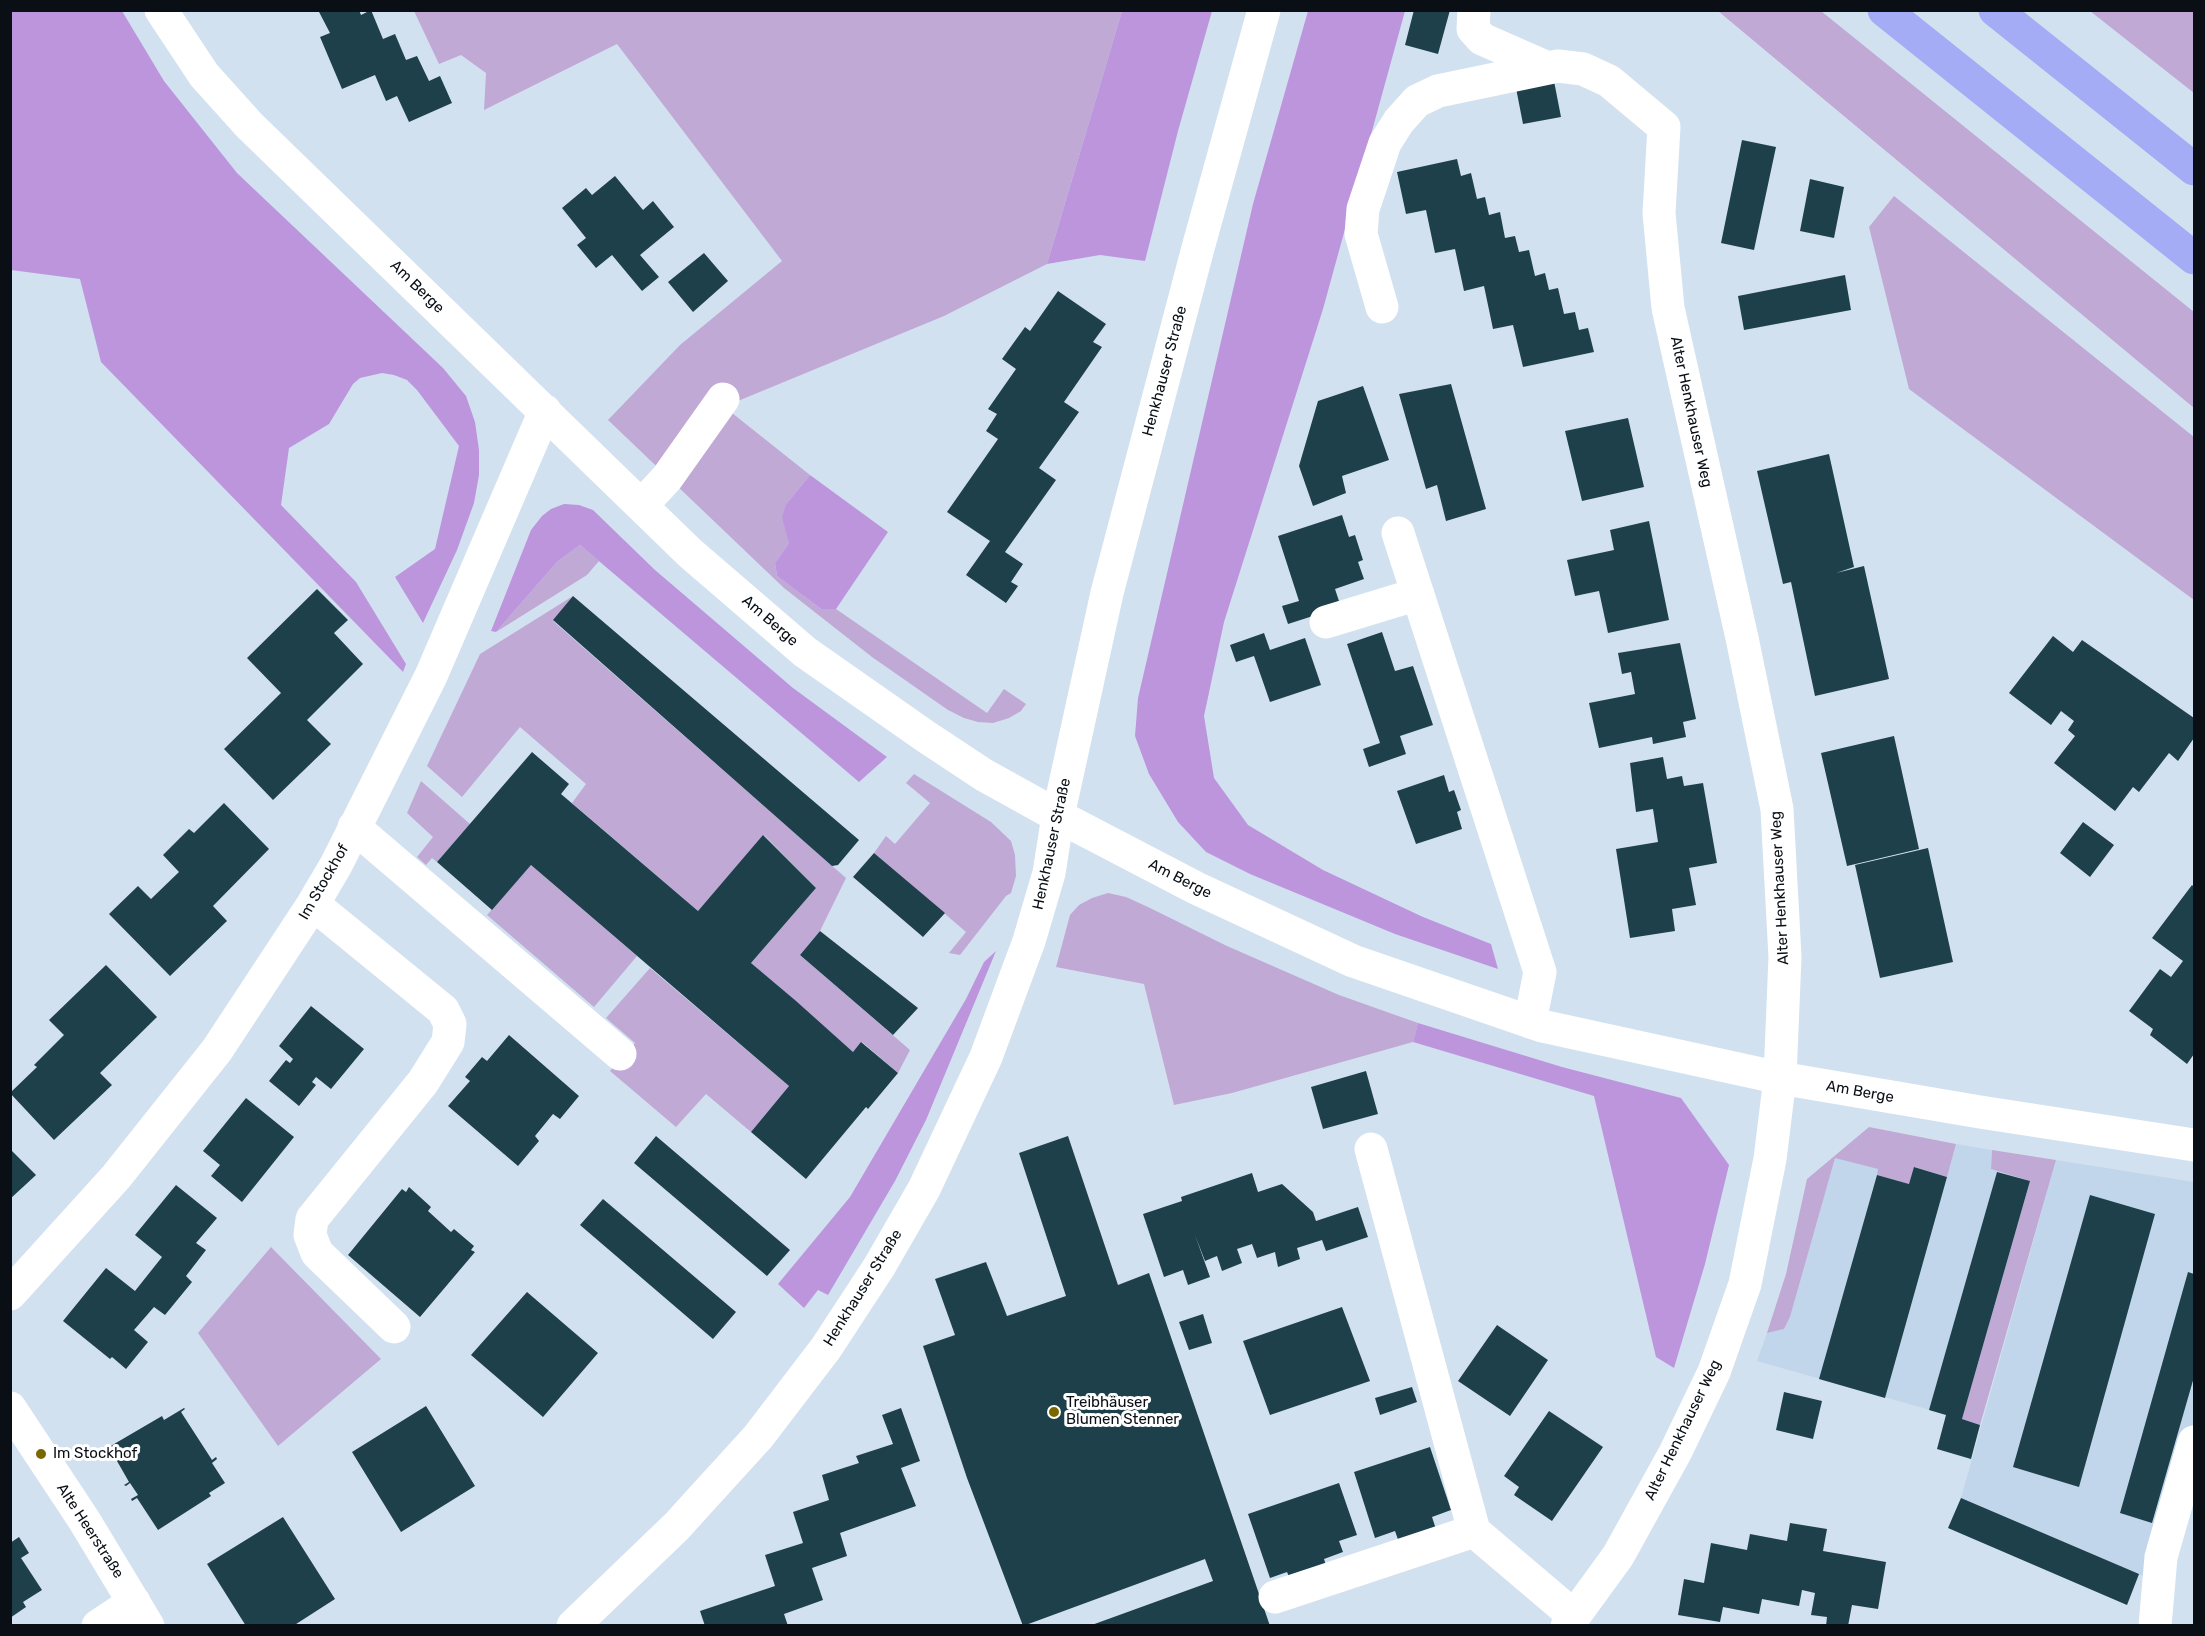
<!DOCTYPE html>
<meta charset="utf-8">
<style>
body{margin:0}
#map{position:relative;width:2205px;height:1636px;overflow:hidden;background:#d2e1f0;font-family:Rubik,sans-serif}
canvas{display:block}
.frame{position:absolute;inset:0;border:12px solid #0a0f15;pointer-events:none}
</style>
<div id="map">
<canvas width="2205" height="1636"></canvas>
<div class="frame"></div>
</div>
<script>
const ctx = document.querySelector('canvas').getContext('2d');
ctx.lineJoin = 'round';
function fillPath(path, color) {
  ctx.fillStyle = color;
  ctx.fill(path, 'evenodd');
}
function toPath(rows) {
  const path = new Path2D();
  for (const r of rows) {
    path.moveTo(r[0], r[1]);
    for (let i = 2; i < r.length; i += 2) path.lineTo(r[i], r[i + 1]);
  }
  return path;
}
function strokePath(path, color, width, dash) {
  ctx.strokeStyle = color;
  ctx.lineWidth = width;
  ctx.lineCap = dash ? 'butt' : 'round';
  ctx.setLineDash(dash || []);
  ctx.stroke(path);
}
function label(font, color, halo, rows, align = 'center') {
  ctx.font = font + ' Rubik,sans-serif';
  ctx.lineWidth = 6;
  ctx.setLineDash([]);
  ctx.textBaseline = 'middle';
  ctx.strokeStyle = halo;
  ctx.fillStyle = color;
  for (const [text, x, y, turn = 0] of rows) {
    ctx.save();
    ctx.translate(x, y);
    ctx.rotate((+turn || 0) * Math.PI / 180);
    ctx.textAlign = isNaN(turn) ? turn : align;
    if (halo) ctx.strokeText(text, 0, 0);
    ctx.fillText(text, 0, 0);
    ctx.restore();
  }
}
const built = toPath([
 [1956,1144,1992,1150,1991,1169,2030,1181,1962,1419,1757,1361,1767,1333,1784,1329,1790,1317,1835,1157,1878,1169,1914,1167,1947,1177],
 [2056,1160,2194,1182,2194,1494,2171,1578,2139,1575,2127,1605,1948,1528,1961,1498]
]);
const green = toPath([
 [414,11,1122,11,1047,264,944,316,733,403,732,413,810,475,787,503,789,543,775,563,777,576,821,609,836,609,987,713,1004,689,1026,704,1021,711,1009,718,993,723,978,722,964,718,948,710,872,657,784,588,608,420,680,345,782,261,617,44,484,110,486,73,461,55,439,64],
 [1718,11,1821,11,2194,312,2194,408],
 [2090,11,2194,11,2194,93],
 [1894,196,2194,437,2194,600,1909,389,1869,227],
 [580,545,599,561,587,575,496,632,557,562],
 [573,596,553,621,846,878,820,931,800,955,910,1050,898,1073,862,1042,853,1052,751,963,816,888,764,835,698,911,572,803,586,784,520,727,462,797,427,766,480,654],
 [914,774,991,822,1011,841,1015,855,1016,876,1011,893,1006,896,960,955,949,953,966,932,874,853,886,836,895,844,930,803,906,783],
 [421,781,470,824,437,862,432,858,426,865,417,857,433,837,407,813],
 [531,865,637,956,594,1007,487,915],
 [1108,893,1126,897,1148,907,1227,946,1339,995,1418,1023,1413,1042,1232,1093,1174,1105,1144,984,1056,967,1070,915,1079,905,1092,898],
 [650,968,789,1086,751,1132,706,1094,676,1127,610,1071,635,1043,606,1018],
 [1869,1127,1956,1144,1947,1177,1915,1167,1909,1184,1877,1175,1878,1169,1835,1158,1790,1317,1784,1329,1767,1333,1786,1274,1807,1179],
 [1992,1150,2056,1160,1980,1425,1962,1419,2030,1181,1991,1169],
 [271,1247,381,1359,278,1446,198,1333]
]);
const forest = toPath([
 [11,10,122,11,164,81,237,173,443,368,466,396,475,422,479,450,479,475,474,503,457,550,423,623,395,577,435,549,459,446,417,390,407,380,394,375,382,373,360,378,353,384,329,424,289,448,281,505,356,582,406,664,403,672,101,362,80,279,11,270],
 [1122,11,1212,11,1178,131,1145,261,1100,255,1047,264],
 [1308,11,1405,11,1323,309,1224,622,1204,716,1214,778,1248,825,1323,870,1423,917,1491,944,1498,969,1395,934,1250,874,1206,852,1178,822,1149,774,1135,736,1138,698,1253,204],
 [810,475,888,532,836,609,821,609,777,576,775,563,789,543,782,517,787,503],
 [564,504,579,505,593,510,655,570,793,688,887,757,859,782,580,545,557,562,496,632,491,631,531,530,542,516,551,509],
 [996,951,926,1120,895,1181,828,1295,818,1290,804,1308,778,1284,850,1197,966,999,984,962],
 [1418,1023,1562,1067,1681,1098,1729,1165,1705,1264,1674,1368,1656,1357,1594,1096,1413,1042]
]);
const building = toPath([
 [318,10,359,10,361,15,371,10,383,39,395,34,406,60,417,56,429,81,440,76,452,103,409,122,397,96,386,101,375,75,342,89,320,37,330,33],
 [1414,10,1450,10,1438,54,1405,45],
 [1554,81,1561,117,1523,124,1516,88],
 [1742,140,1776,147,1754,250,1721,243],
 [1457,159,1461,176,1471,173,1477,199,1485,197,1489,215,1500,212,1505,238,1515,236,1519,252,1529,250,1535,276,1545,273,1549,290,1558,288,1564,314,1575,312,1579,330,1588,328,1594,352,1523,367,1513,325,1493,329,1484,286,1464,291,1455,249,1435,253,1426,210,1406,214,1397,172],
 [615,176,643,210,653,201,674,227,640,255,659,277,642,291,612,255,596,268,577,245,586,238,562,208,586,188,592,195],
 [1810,179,1844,187,1834,238,1800,231],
 [704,253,728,281,693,312,668,282],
 [1845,275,1851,310,1744,330,1738,296],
 [1058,291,1106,324,1093,342,1102,347,1064,402,1079,412,1039,468,1056,480,1005,552,1023,564,1011,582,1018,586,1006,603,966,575,990,541,947,512,998,439,986,431,997,414,988,409,1016,369,1002,359,1025,327,1030,331],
 [1451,384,1486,509,1446,521,1437,485,1426,489,1399,394],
 [1363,386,1389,460,1342,476,1346,493,1313,506,1299,466,1318,401],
 [1628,418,1644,487,1582,501,1565,431],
 [1829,454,1854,567,1836,573,1864,566,1889,679,1815,696,1791,582,1783,584,1757,471],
 [1342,515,1349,537,1355,535,1363,560,1358,562,1364,579,1335,589,1341,607,1288,624,1282,606,1299,601,1278,536],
 [1649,521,1669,620,1608,633,1599,591,1575,596,1567,560,1614,550,1610,530],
 [317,589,348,620,334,633,363,664,307,720,331,744,273,800,224,749,281,693,247,658],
 [573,596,859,840,838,865,832,866,553,620],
 [1382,632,1395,671,1413,666,1433,725,1400,736,1406,754,1369,767,1363,749,1380,743,1347,644],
 [1264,633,1270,650,1305,638,1321,685,1270,702,1254,656,1236,662,1230,645],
 [2053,636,2073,652,2082,640,2194,718,2194,738,2178,761,2169,753,2139,792,2133,787,2115,811,2054,763,2075,736,2068,730,2074,721,2061,711,2051,725,2009,693],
 [1680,643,1696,719,1683,722,1686,737,1653,744,1652,737,1599,748,1589,703,1635,694,1631,672,1622,674,1618,653],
 [1894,736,1919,849,1847,866,1821,753],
 [532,752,569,784,561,794,698,911,763,835,816,888,751,963,796,1001,853,1052,861,1042,898,1073,868,1109,866,1107,806,1179,751,1132,789,1086,531,865,492,910,437,862],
 [1663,757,1667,779,1682,776,1684,786,1703,783,1717,863,1689,868,1696,905,1672,909,1675,931,1630,938,1616,849,1658,842,1653,809,1636,812,1630,763],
 [1444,775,1449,792,1454,790,1461,810,1457,812,1462,829,1416,844,1397,791],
 [224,803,269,849,213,906,227,921,170,976,109,914,138,886,151,899,179,872,163,855,189,829,194,833],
 [2083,822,2114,845,2090,877,2060,853],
 [1928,848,1953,962,1880,978,1855,865],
 [874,853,945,913,923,937,853,877],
 [2192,885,2194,887,2194,1054,2187,1064,2150,1035,2153,1029,2129,1011,2160,969,2171,977,2183,961,2152,938],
 [820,931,918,1008,893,1035,800,955],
 [106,965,157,1017,100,1073,112,1085,54,1140,10,1093,37,1067,34,1065,64,1035,49,1020],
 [311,1006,364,1049,331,1089,316,1077,312,1082,316,1085,299,1106,269,1081,286,1060,290,1063,293,1059,279,1046],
 [509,1035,579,1096,560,1119,553,1114,535,1136,539,1141,518,1166,448,1106,470,1081,465,1077,482,1057,487,1061],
 [1366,1071,1378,1114,1323,1129,1311,1087],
 [246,1098,294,1137,242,1202,211,1176,220,1165,203,1151],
 [656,1136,790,1250,767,1276,634,1163],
 [1068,1136,1118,1285,1149,1273,1270,1626,1236,1626,1235,1624,1229,1626,1089,1626,1213,1581,1205,1559,1023,1626,967,1478,923,1346,955,1335,935,1279,986,1262,1007,1316,1066,1296,1019,1153],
 [10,1149,36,1175,10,1199],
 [1914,1167,1947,1177,1885,1398,1819,1379,1877,1175,1909,1184],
 [1997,1172,2030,1181,1962,1419,1980,1425,1971,1459,1937,1449,1946,1415,1929,1410],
 [1252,1173,1258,1192,1282,1184,1313,1212,1316,1221,1358,1207,1368,1237,1326,1251,1322,1240,1297,1248,1300,1259,1278,1267,1275,1252,1257,1258,1252,1244,1237,1249,1242,1263,1222,1271,1217,1256,1205,1261,1195,1235,1210,1277,1188,1285,1183,1270,1164,1277,1143,1214,1182,1201,1181,1197],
 [176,1185,217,1218,196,1243,206,1250,186,1276,192,1282,165,1315,154,1307,134,1330,148,1342,126,1369,112,1357,110,1359,63,1321,106,1268,135,1291,162,1257,135,1235],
 [409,1187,431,1207,428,1211,451,1232,454,1229,474,1246,471,1250,475,1252,420,1317,348,1255,402,1189,406,1192],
 [2090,1195,2155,1214,2079,1487,2013,1467],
 [603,1199,736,1312,713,1339,580,1225],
 [2188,1272,2194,1274,2194,1377,2152,1523,2120,1513],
 [527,1292,598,1353,543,1417,471,1355],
 [1342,1307,1370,1381,1270,1415,1243,1341],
 [1203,1314,1212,1343,1189,1350,1179,1322],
 [1497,1325,1548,1360,1510,1416,1458,1381],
 [1412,1387,1417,1402,1380,1415,1375,1398],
 [1784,1392,1822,1401,1813,1439,1776,1430],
 [426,1406,475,1486,401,1532,352,1452],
 [184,1408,185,1409,181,1412,212,1460,216,1457,217,1459,212,1463,225,1483,209,1493,211,1496,158,1530,137,1498,132,1501,131,1499,138,1495,130,1483,126,1486,124,1485,129,1482,109,1447,162,1416,164,1420],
 [901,1408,920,1461,901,1468,916,1506,840,1533,847,1556,812,1568,823,1600,784,1614,788,1626,705,1626,700,1611,775,1586,765,1555,803,1543,793,1512,829,1500,822,1475,859,1463,856,1456,893,1444,882,1415],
 [1549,1411,1603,1447,1552,1521,1514,1495,1519,1487,1504,1476],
 [1430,1447,1451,1510,1432,1517,1437,1532,1400,1545,1395,1531,1375,1538,1354,1472],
 [1339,1483,1357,1535,1339,1541,1343,1552,1324,1559,1329,1575,1293,1586,1287,1572,1270,1578,1248,1514],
 [1961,1498,2139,1574,2127,1605,1948,1528],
 [283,1517,335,1599,293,1626,246,1626,207,1564],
 [1790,1523,1827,1529,1823,1551,1886,1562,1878,1609,1852,1605,1848,1626,1826,1626,1827,1617,1811,1615,1815,1593,1802,1590,1799,1606,1762,1599,1759,1614,1723,1607,1720,1622,1678,1615,1684,1579,1704,1583,1711,1543,1747,1550,1750,1534,1787,1541],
 [19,1537,29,1553,21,1558,42,1590,23,1602,26,1607,10,1618,10,1543]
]);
const minor = toPath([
 [161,10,204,75,249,125,690,553,805,652,925,736,984,775,1058,816,1196,888,1353,961,1542,1026,1780,1078,1980,1112,2194,1145],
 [1474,10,1473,29,1482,39,1548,68],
 [1382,307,1361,234,1363,209,1385,143,1399,121,1417,101,1438,91,1558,66,1583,69,1609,81,1664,127,1659,213,1668,308,1742,638,1777,809,1785,957,1780,1078,1770,1159,1745,1284,1714,1372,1675,1453,1618,1556,1567,1626],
 [642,505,667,478,723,399],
 [1398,533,1540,972,1530,1022],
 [1326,622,1418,594],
 [354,827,620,1054],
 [313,904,443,1010,450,1024,448,1042,423,1082,312,1219,310,1235,317,1253,394,1327],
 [1371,1149,1474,1531],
 [10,1294,116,1177,217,1050,313,904,336,865,431,676,545,411],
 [10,1408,84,1520,148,1626],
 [1275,1597,1474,1531,1574,1616],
 [98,1626,134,1602],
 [573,1626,677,1526,696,1505,758,1437,826,1348,879,1267,924,1189,986,1057,1029,941,1049,873,1058,816,1107,593,1198,248,1264,10],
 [2155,1626,2161,1557,2194,1442]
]);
const highway = toPath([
 [1884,10,2194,258],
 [1995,10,2194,169]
]);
const markers = [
 [1054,1412,6,"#796800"],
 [41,1454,6,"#796800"]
];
const streetNames = [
 ["Am Berge",417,287,44],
 ["Henkhauser Straße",1165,371,-75],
 ["Alter Henkhauser Weg",1691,412,78],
 ["Am Berge",770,621,41],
 ["Henkhauser Straße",1052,844,-78],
 ["Am Berge",1180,879,27],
 ["Im Stockhof",324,882,-60],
 ["Alter Henkhauser Weg",1780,888,-93],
 ["Am Berge",1860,1092,10],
 ["Henkhauser Straße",863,1288,-58],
 ["Alter Henkhauser Weg",1683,1430,-64],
 ["Alte Heerstraße",90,1531,57]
];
const poiNames = [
 ["Treibhäuser",1066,1403],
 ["Blumen Stenner",1066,1420],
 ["Im Stockhof",53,1454]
];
fillPath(built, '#c1d6eb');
fillPath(green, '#c0a9d5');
fillPath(forest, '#bc95dd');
fillPath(building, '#1d404a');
strokePath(minor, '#fff', 33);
strokePath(highway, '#a4acf5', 33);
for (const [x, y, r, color] of markers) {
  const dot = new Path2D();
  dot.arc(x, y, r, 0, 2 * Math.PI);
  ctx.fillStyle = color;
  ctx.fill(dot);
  strokePath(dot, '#fff', 2);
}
label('15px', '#0a0f15', '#fff', streetNames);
label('15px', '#0a0f15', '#fff', poiNames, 'left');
</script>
